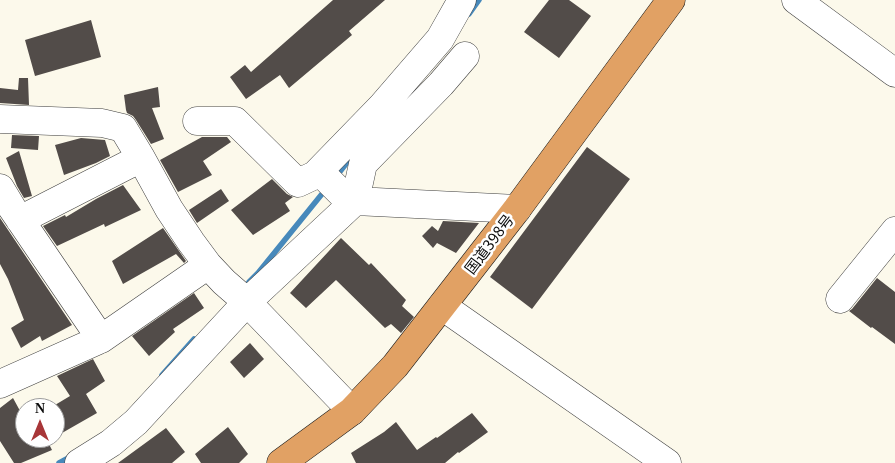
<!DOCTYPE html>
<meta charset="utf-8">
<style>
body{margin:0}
#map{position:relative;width:895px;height:463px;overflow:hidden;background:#fcf9eb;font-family:Georgia,serif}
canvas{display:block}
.north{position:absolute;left:15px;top:398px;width:50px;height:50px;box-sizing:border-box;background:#fff;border:1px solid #9d9d9d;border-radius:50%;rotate:0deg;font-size:14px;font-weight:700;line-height:20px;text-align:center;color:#0b0b0b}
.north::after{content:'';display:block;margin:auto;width:18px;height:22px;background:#a83638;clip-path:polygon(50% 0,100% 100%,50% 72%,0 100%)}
</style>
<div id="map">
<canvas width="895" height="463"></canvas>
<div class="north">N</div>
</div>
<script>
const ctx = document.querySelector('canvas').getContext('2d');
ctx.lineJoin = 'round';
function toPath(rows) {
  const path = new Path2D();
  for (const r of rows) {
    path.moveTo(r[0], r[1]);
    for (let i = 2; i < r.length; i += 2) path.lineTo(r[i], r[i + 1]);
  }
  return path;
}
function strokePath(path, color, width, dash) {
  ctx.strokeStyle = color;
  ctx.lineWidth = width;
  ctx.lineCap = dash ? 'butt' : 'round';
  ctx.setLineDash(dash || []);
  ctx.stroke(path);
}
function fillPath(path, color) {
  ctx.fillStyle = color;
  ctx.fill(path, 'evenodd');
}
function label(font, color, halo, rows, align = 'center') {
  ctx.font = font + ' Georgia,"Noto Sans JP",serif';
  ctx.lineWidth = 5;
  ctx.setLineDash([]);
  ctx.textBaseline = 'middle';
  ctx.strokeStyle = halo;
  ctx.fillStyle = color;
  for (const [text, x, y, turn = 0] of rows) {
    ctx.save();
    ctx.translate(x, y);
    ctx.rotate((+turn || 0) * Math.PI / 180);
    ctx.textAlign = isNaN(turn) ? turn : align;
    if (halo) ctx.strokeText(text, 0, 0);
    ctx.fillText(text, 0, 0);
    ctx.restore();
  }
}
const stream = toPath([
 [469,14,479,0],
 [335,178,352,156],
 [249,282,258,273,326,189],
 [162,375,194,339],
 [59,463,72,456]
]);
const building = toPath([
 [333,0,385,0,349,31,352,35,289,88,280,75,246,99,230,77,245,65,251,72],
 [549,0,569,0,591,16,559,58,524,32],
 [91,20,101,57,35,76,25,40],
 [19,78,28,78,29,105,0,103,0,88,18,90],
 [158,87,160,107,152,108,164,139,151,144,136,120,133,116,127,113,126,110,124,95],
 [12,135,39,136,38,150,11,148],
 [202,137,227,137,231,142,203,161,212,175,178,192,160,160],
 [81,138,105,140,110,156,96,163,64,175,55,145],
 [587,147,630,179,532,309,490,277],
 [19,151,32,196,24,198,17,186,6,158],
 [272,179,287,194,293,197,285,203,290,211,253,235,231,210],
 [123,185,141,210,105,227,104,224,57,246,43,226,65,215,66,217,96,199],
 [221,189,229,201,197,223,189,210],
 [0,218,72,325,42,341,40,336,21,348,11,328,24,320,8,279,0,264],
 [443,221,479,223,456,253,437,243,433,248,422,236,432,226,438,231],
 [163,228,186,261,184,263,176,254,123,284,112,261],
 [341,238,369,265,371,263,406,300,402,306,414,317,401,333,391,324,385,328,336,280,306,308,290,293],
 [877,278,895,292,895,344,872,327,871,328,849,311,852,309],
 [194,293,204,308,173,329,175,332,149,356,132,336],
 [250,343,264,359,244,378,230,362],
 [93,359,105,381,86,394,97,413,55,437,55,405,70,396,57,376],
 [13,398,25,420,25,438,46,438,52,450,21,463,14,463,0,441,0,408],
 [472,413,488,432,459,453,458,452,445,463,356,463,351,453,384,432,396,422,417,450,436,437,437,438],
 [228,427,248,454,239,463,201,463,195,454],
 [166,428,185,452,172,463,118,463]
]);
const minor = toPath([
 [796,0,895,73],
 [0,119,102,123,123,128,141,158,169,209,191,242,208,265,224,282,247,302,352,411],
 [197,121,235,121,298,183,315,175,383,105,440,39,462,0],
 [315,175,324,176,340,192,355,201,363,164,441,84,465,56],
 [0,188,12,208,101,339],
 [20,220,141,158],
 [840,299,895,231],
 [442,306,667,463],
 [0,384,101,339,208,265],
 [79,463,111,443,136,422,247,302,355,201,517,209]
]);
const highway = toPath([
 [281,463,352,411,395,366,517,209,671,0]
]);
const streetNames = [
 ["国道398号",489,244,-53]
];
strokePath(stream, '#4789bb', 5.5);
fillPath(building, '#524c49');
strokePath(minor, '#3e3e3e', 29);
strokePath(highway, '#1c1c1c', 29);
strokePath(minor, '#fff', 28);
strokePath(highway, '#e1a164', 28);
label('15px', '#0b0b0b', '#fff', streetNames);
</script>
